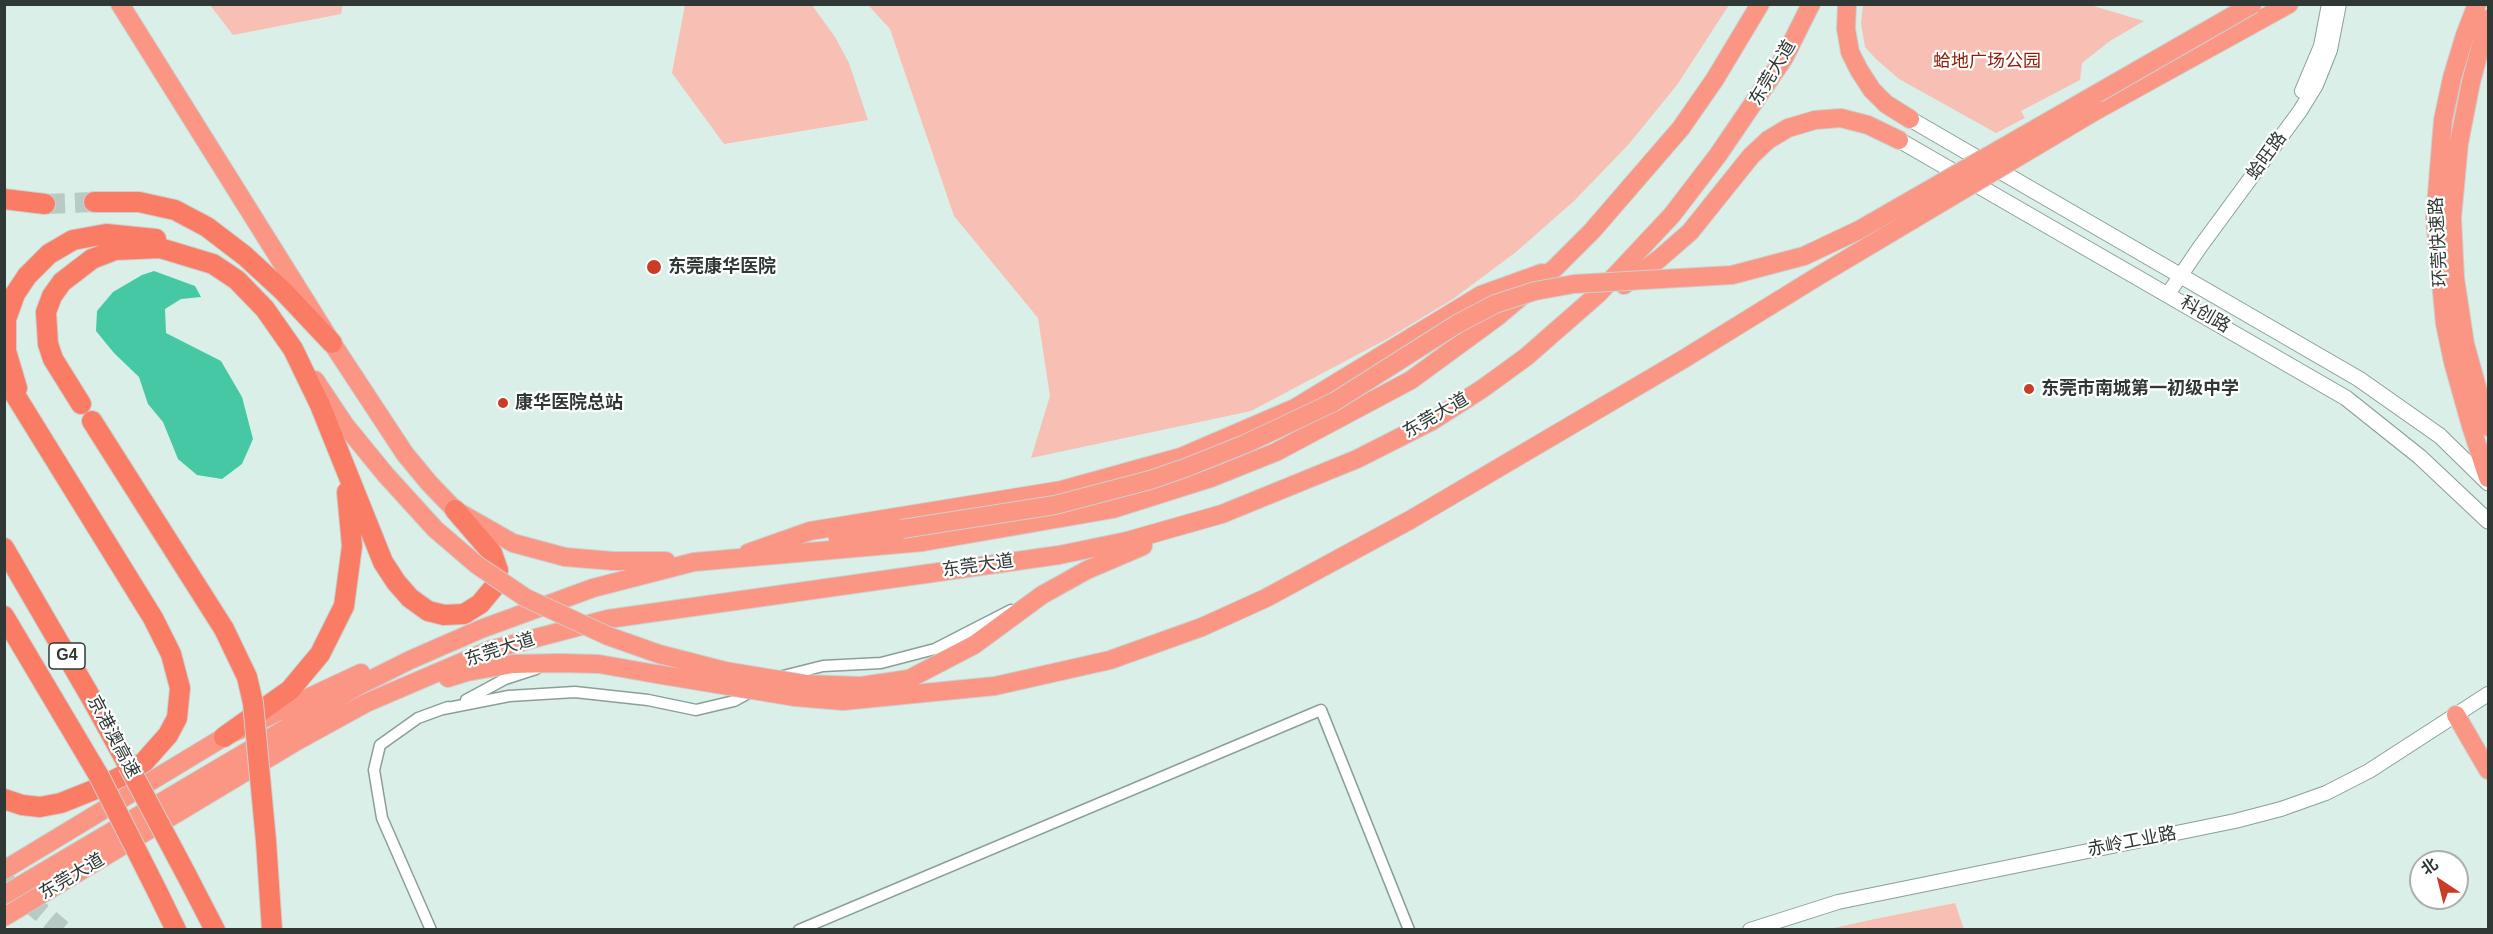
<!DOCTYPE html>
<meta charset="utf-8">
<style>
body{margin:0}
#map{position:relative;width:2493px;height:934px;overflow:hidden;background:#d9efe7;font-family:Helvetica,"Noto Sans SC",sans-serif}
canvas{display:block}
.frame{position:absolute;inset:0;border:6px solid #2f3834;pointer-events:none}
.north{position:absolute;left:2409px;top:850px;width:60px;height:60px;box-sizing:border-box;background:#fff;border:2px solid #acafae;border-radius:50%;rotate:325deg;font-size:16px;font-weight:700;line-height:24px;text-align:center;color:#2f3834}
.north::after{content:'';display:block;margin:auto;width:21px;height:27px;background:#c93d27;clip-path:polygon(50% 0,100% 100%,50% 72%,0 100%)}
</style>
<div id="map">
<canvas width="2493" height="934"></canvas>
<div class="frame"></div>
<div class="north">北</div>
</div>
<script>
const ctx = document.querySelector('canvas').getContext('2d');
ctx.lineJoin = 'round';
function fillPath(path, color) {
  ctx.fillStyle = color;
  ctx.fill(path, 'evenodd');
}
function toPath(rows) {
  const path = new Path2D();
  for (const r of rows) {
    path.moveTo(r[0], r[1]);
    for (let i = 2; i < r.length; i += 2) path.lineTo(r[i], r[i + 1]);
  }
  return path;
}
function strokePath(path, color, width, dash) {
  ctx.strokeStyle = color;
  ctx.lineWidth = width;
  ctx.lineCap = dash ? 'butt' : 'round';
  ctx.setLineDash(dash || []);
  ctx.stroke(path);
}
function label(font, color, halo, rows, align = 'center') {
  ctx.font = font + ' Helvetica,"Noto Sans SC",sans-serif';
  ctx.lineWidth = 4.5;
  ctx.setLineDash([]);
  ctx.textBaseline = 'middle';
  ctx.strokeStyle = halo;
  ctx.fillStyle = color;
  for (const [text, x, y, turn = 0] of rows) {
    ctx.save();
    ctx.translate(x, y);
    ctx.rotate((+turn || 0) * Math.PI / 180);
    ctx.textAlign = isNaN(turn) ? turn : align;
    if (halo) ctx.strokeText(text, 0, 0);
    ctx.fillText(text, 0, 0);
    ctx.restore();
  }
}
const green = toPath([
 [210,5,343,5,341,14,233,35],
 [685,5,812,5,835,37,849,63,868,120,724,144,672,73],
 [868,5,1729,5,1677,85,1628,145,1574,201,1516,252,1453,299,1387,339,1251,411,1031,458,1050,396,1038,318,954,216,890,29],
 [1863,5,2090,5,2144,21,2110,41,2082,63,2080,80,2021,111,2025,118,1996,133,1899,79,1876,59,1865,47,1861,23],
 [1955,903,1964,929,1830,929,1870,920]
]);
const water = toPath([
 [154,271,195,286,201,297,181,299,165,309,166,333,221,361,242,397,253,439,242,464,222,479,197,475,178,459,163,422,148,404,139,377,114,353,96,331,97,311,113,292,142,275]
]);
const motorwayTunnel = toPath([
 [45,204,94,202],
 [4,881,62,930]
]);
const minor = toPath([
 [779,677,823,666,881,663,935,649,1011,610],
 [466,700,505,679,536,669],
 [443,709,509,696,575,692,648,700,696,710,734,701,754,690],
 [431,930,382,818,374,770,380,745,418,718,448,707],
 [799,930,1321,710,1409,930]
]);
const tertiary = toPath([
 [2302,91,2321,46,2329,4],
 [2168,294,2200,247,2300,111,2316,85,2330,50,2339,4],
 [1750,930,1838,902,2235,821,2281,809,2326,793,2369,771,2488,694]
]);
const secondary = toPath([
 [1910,119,2359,379,2440,436,2488,483],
 [1899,140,2346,398,2420,457,2488,521]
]);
const trunk = toPath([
 [120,4,332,343,405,454,429,483,455,510,513,543,565,557,613,561,666,561],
 [1847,4,1846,29,1850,52,1859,70,1872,90,1886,104,1910,119],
 [2477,4,2465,35,2452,78,2443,120,2435,218,2445,324,2453,362,2471,426,2488,478],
 [2488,19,2471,82,2459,143,2452,218,2455,278,2465,344,2488,427],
 [2097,110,2289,4],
 [1624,285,1659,259,1690,232,1751,156,1768,140,1788,128,1815,120,1841,118,1868,125,1899,140],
 [315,380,345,425,385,474],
 [838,539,902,529],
 [748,553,810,531,1062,490,1181,457,1295,408,1481,295,1542,273],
 [448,678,467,672,513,664,559,663,599,664,656,674],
 [804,684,861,686,909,679,974,645,1042,595,1087,570,1143,546],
 [795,697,843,701,995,686,1110,660,1202,627,1266,598,1410,520,1682,360,1815,278],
 [2456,715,2488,770],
 [4,870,224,737,361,673],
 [4,895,356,687,410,660,481,629,593,588,694,562,923,542,1113,509,1211,478,1276,452,1411,380,1497,317,1555,268,1592,231,1681,128,1715,79,1760,4],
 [4,917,297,741,366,703,490,650,608,619,1059,555,1127,541,1222,514,1357,459,1432,421,1482,389,1526,357,1598,294,1672,215,1718,155,1784,58,1811,4]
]);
const motorway = toPath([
 [4,199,45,204],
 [94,202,139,202,175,210,207,227,245,256,283,291,332,343],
 [4,377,153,618,171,654,180,688,177,718,168,735,144,762,126,774,96,789,61,803,40,807,22,805,4,799],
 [17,388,6,351,6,319,15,294,27,276,49,254,73,240,106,234,156,239],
 [81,404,53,359,48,344,46,312,52,296,62,282,92,259,115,250,160,248,213,264,237,280,265,309,293,349,320,405,383,562,396,582,410,598,428,611,444,615,464,614,480,604,495,586,498,570,492,553,455,510],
 [92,421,224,629],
 [4,548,93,701,128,765],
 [4,616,99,776],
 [224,737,290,690,320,654,344,606,352,546,347,492],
 [266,841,272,930],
 [186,874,215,930],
 [157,891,176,930]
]);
const trunkBridge = toPath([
 [1815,278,2097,110],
 [385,474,435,529,477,565,526,598,608,636,659,654,725,671,804,684],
 [902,529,1055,505,1150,480,1185,468,1245,444,1334,402,1457,324,1495,304,1535,291,1574,284,1732,275,1804,256,1859,230,2253,4],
 [656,674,795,697]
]);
const motorwayBridge = toPath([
 [224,629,247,677,253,703,266,841],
 [128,765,186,874],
 [99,776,157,891]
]);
const markers = [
 [654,267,8,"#c93d27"],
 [2029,389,6,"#c93d27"],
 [503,403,6,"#c93d27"]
];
const shields = [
 [67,656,36]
];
const shieldNames = [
 ["G4",67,656]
];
const parkNames = [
 ["蛤地广场公园",1987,62]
];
const streetNames = [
 ["东莞大道",1773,73,-59],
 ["蛤旺路",2267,156,-54],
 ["环莞快速路",2439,242,-93],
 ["科创路",2205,315,30],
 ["东莞大道",1436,416,-30],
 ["东莞大道",978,566,-8],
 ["东莞大道",500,650,-18],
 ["京港澳高速",113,737,62],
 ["赤岭工业路",2132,842,-11],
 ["东莞大道",72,877,-31]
];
const poiNames = [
 ["东莞康华医院",668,267],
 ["东莞市南城第一初级中学",2041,389],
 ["康华医院总站",515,403]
];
fillPath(green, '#f8c0b4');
fillPath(water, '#46c8a5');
strokePath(motorwayTunnel, '#b7cac3', 20, [20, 10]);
strokePath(minor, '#8b9f98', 13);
strokePath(tertiary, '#8b9f98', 16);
strokePath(secondary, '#8b9f98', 17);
strokePath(trunk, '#cdcfce', 20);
strokePath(motorway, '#cdcfce', 22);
strokePath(minor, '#fff', 10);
strokePath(tertiary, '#fff', 14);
strokePath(secondary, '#fff', 15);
strokePath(trunk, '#fb9684', 18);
strokePath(motorway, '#fa7c65', 20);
strokePath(trunkBridge, '#cdcfce', 20, []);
strokePath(motorwayBridge, '#cdcfce', 22, []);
strokePath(trunkBridge, '#fb9684', 18);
strokePath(motorwayBridge, '#fa7c65', 20);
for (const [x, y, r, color] of markers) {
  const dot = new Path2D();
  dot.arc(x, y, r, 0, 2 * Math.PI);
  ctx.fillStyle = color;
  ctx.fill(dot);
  strokePath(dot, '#fff', 2);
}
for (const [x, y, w] of shields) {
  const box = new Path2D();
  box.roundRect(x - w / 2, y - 13, w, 26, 4.5);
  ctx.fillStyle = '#fff';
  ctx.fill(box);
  strokePath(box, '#2f3834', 1.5);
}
label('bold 16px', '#2f3834', null, shieldNames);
label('18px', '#911c0a', '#fff', parkNames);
label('18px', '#2f3834', '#fff', streetNames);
label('bold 18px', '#2f3834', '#fff', poiNames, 'left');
</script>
